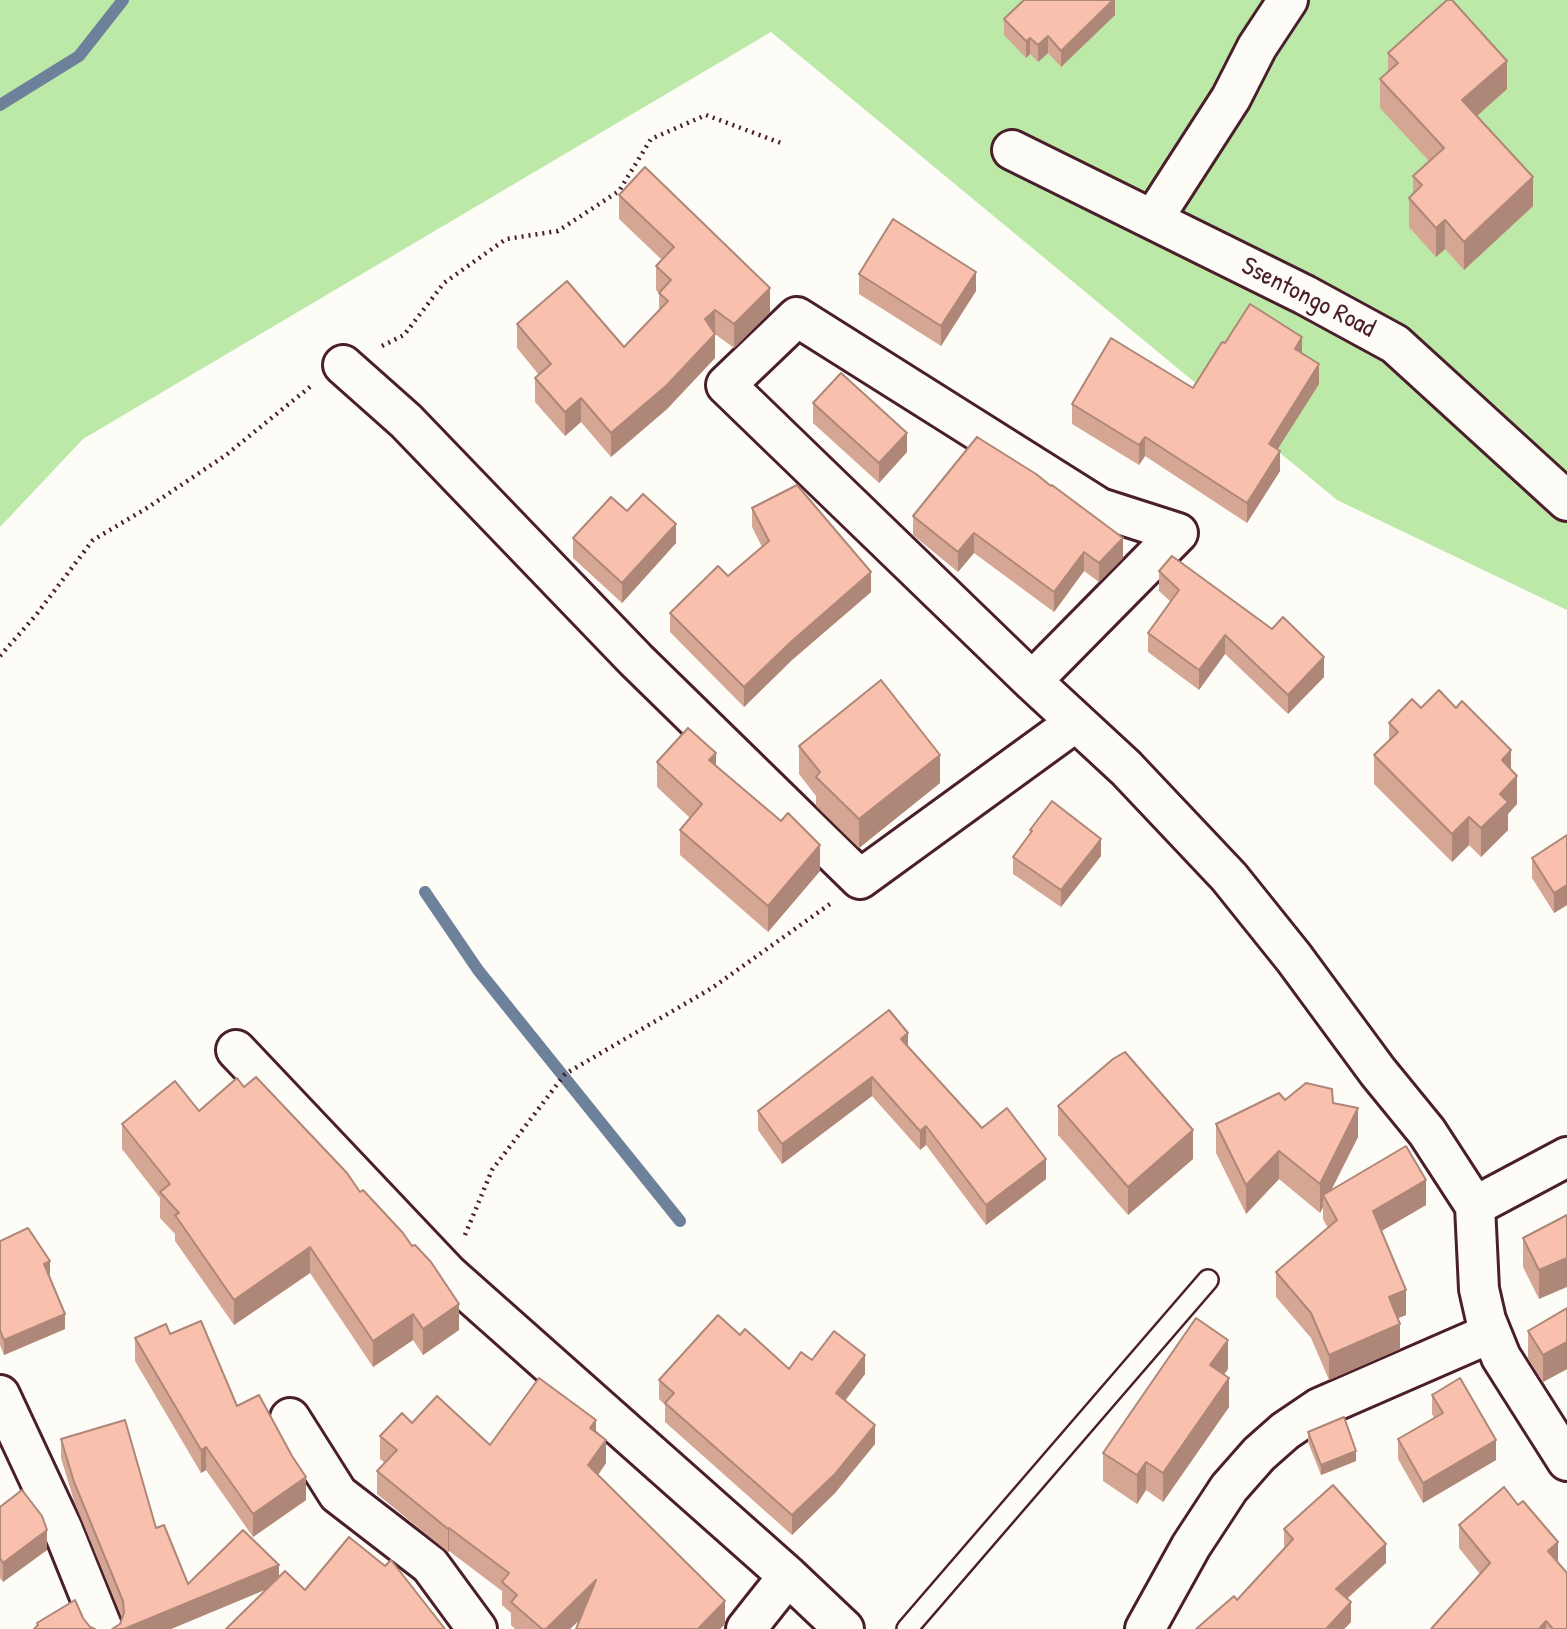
<!DOCTYPE html>
<style>
body{margin:0}
canvas{display:block;background:#fdfcf7}
</style>
<canvas width="1567" height="1629"></canvas>
<script>
const ctx = document.querySelector('canvas').getContext('2d');
ctx.lineJoin = 'round';
function fillPath(path, color) {
  ctx.fillStyle = color;
  ctx.fill(path, 'evenodd');
}
function toPath(rows) {
  const path = new Path2D();
  for (const r of rows) {
    path.moveTo(r[0], r[1]);
    for (let i = 2; i < r.length; i += 2) path.lineTo(r[i], r[i + 1]);
  }
  return path;
}
function strokePath(path, color, width, dash) {
  ctx.strokeStyle = color;
  ctx.lineWidth = width;
  ctx.lineCap = dash ? 'butt' : 'round';
  ctx.setLineDash(dash || []);
  ctx.stroke(path);
}
function label(font, color, halo, rows, align = 'center') {
  ctx.font = font + ' "Patrick Hand",sans-serif';
  ctx.lineWidth = 5;
  ctx.setLineDash([]);
  ctx.textBaseline = 'middle';
  ctx.strokeStyle = halo;
  ctx.fillStyle = color;
  for (const [text, x, y, turn = 0] of rows) {
    ctx.save();
    ctx.translate(x, y);
    ctx.rotate((+turn || 0) * Math.PI / 180);
    ctx.textAlign = isNaN(turn) ? turn : align;
    if (halo) ctx.strokeText(text, 0, 0);
    ctx.fillText(text, 0, 0);
    ctx.restore();
  }
}
const green = toPath([
 [0,0,1567,0,1567,610,1337,500,771,32,83,439,0,527]
]);
const stream = toPath([
 [0,105,79,56,123,0],
 [425,892,478,970,680,1221]
]);
const path = toPath([
 [382,346,404,335,444,283,506,239,558,231,619,191,651,139,706,115,781,143],
 [0,656,36,615,93,540,147,508,226,455,311,386],
 [465,1235,492,1170,565,1074,712,988,830,904]
]);
const service = toPath([
 [907,1629,1208,1280]
]);
const minor = toPath([
 [1012,150,1305,295,1395,344,1567,501],
 [1153,219,1231,98,1257,47,1288,0],
 [343,365,406,421,636,660,860,879,1076,722],
 [1032,681,1178,533,1100,508,797,317,726,385,1032,681,1126,768,1229,877,1294,958,1378,1072,1427,1132,1475,1206,1479,1289,1486,1320,1501,1357,1567,1461],
 [236,1050,449,1275,788,1576,844,1629],
 [1475,1206,1567,1157],
 [0,1395,63,1530,103,1629],
 [290,1418,338,1494,430,1565,477,1629],
 [746,1629,788,1576],
 [1145,1629,1191,1546,1229,1488,1259,1454,1285,1431,1319,1408,1491,1333]
]);
const wall = toPath([
 [1115,0,1115,15,1061,67,1048,53,1038,62,1030,54,1026,58,1004,35,1004,19],
 [1388,53,1507,89,1477,116,1533,206,1464,270,1445,249,1436,257,1409,227,1409,198,1413,193,1413,176,1429,161,1380,108,1380,79,1388,72],
 [619,195,770,312,734,348,715,334,715,358,667,409,611,457,581,422,565,436,535,402,535,378,539,375,517,348,517,324,624,347,659,310,659,293,656,290,656,266,662,260,619,219],
 [859,274,976,291,941,346,859,294],
 [1225,343,1302,354,1319,384,1277,449,1280,471,1247,523,1145,456,1139,465,1072,424,1072,404,1193,388],
 [813,403,907,452,879,483,813,423],
 [752,508,871,592,792,660,744,707,670,632,670,613,728,576,762,547,752,527],
 [913,516,1123,558,1099,582,1084,571,1054,612,974,553,958,572,913,535],
 [573,538,676,543,622,603,573,558],
 [1159,571,1324,677,1288,714,1225,654,1199,690,1148,652,1148,633,1171,602,1159,591],
 [1421,708,1511,769,1517,804,1508,814,1508,830,1481,857,1469,845,1452,862,1374,784,1374,755,1389,741,1389,723],
 [799,746,940,783,859,848,816,806,816,796,799,774],
 [657,762,716,765,820,871,768,932,680,855,680,830,690,818,657,787],
 [1030,830,1101,856,1061,907,1013,874,1013,857,1030,834],
 [1567,835,1567,905,1554,913,1532,878,1532,858],
 [908,1047,982,1128,1046,1179,986,1225,926,1145,920,1150,872,1096,782,1164,758,1130,758,1111],
 [244,1087,459,1330,423,1355,413,1340,373,1367,310,1273,234,1325,175,1241,175,1234,160,1218,160,1198,122,1149,122,1124,199,1111],
 [1285,1100,1333,1103,1358,1137,1332,1189,1426,1205,1381,1231,1406,1315,1398,1318,1400,1349,1329,1380,1311,1338,1276,1297,1276,1272,1328,1228,1323,1219,1323,1207,1320,1213,1279,1179,1246,1214,1216,1153,1216,1124],
 [1058,1106,1193,1159,1128,1215,1058,1135],
 [1567,1215,1539,1299,1523,1267,1523,1238],
 [0,1241,50,1276,65,1329,4,1355,0,1345],
 [1567,1308,1567,1369,1543,1382,1528,1358,1528,1331],
 [170,1334,237,1406,306,1500,253,1537,206,1470,201,1473,135,1361,135,1338],
 [740,1335,789,1369,812,1360,865,1374,845,1400,875,1444,835,1493,792,1535,665,1422,665,1405,659,1399,659,1380],
 [1228,1369,1224,1374,1229,1407,1163,1502,1146,1490,1137,1504,1103,1481,1103,1453],
 [1432,1395,1496,1460,1423,1503,1398,1459,1398,1439,1434,1418,1432,1414],
 [412,1423,490,1445,596,1433,606,1463,598,1475,725,1624,720,1629,576,1629,580,1620,570,1629,515,1629,511,1625,511,1613,502,1605,502,1591,449,1551,448,1552,377,1494,377,1471,385,1463,380,1459,380,1436],
 [1308,1432,1356,1461,1321,1475,1308,1442],
 [61,1439,156,1528,188,1584,279,1577,305,1590,267,1589,171,1629,112,1629,120,1624,122,1618,74,1501,61,1458],
 [0,1507,47,1550,3,1582,0,1578],
 [1459,1525,1558,1562,1567,1629,1431,1629,1480,1574,1459,1548],
 [1284,1529,1386,1563,1347,1599,1351,1622,1344,1629,1196,1629,1237,1600,1284,1549]
]);
const shadedWall = toPath([
 [1113,0,1115,0,1115,15,1061,67,1061,51],
 [1048,36,1048,53,1038,62,1038,45],
 [1030,38,1030,54,1026,58,1026,41],
 [1507,61,1507,89,1462,129,1462,100],
 [1533,177,1533,206,1464,270,1464,242],
 [1445,220,1445,249,1436,257,1436,228],
 [976,272,976,291,941,346,941,326],
 [770,288,770,312,734,348,734,324],
 [715,310,715,358,667,409,611,457,611,433,705,319],
 [1302,337,1302,357,1295,349],
 [1319,364,1319,384,1269,463,1269,444],
 [581,398,581,422,565,436,565,412],
 [907,433,907,452,879,483,879,463],
 [1145,437,1145,456,1139,465,1139,445],
 [1280,451,1280,471,1247,523,1247,503],
 [676,524,676,543,622,603,622,583],
 [974,533,974,553,958,572,958,552],
 [1123,538,1123,558,1099,582,1099,563],
 [1084,552,1084,571,1054,612,1054,592],
 [871,572,871,592,792,660,744,707,744,687,792,641],
 [1225,635,1225,654,1199,690,1199,670],
 [1324,657,1324,677,1288,714,1288,695],
 [1511,750,1511,779,1502,760],
 [716,753,716,779,709,760],
 [940,755,940,783,859,848,859,819],
 [1517,776,1517,804,1508,814,1508,830,1481,857,1481,828,1500,794],
 [1469,817,1469,845,1452,862,1452,834],
 [1101,839,1101,856,1061,907,1061,890],
 [820,845,820,871,768,932,768,906],
 [1567,885,1567,905,1554,913,1554,893],
 [908,1033,908,1053,901,1039],
 [872,1077,872,1096,782,1164,782,1144],
 [1358,1108,1358,1137,1326,1200,1323,1195,1323,1207,1320,1213,1320,1184],
 [926,1126,926,1145,920,1150,920,1131],
 [1193,1130,1193,1159,1128,1215,1128,1187],
 [1279,1151,1279,1179,1246,1214,1246,1185],
 [1046,1159,1046,1179,986,1225,986,1205],
 [1426,1180,1426,1205,1373,1236,1373,1211],
 [310,1247,310,1273,234,1325,234,1300],
 [1567,1258,1567,1287,1539,1299,1539,1270],
 [50,1261,50,1276,44,1264],
 [1406,1290,1406,1315,1389,1322,1389,1297],
 [459,1304,459,1330,423,1355,423,1329],
 [65,1314,65,1329,4,1355,4,1340],
 [413,1314,413,1340,373,1367,373,1341],
 [1400,1324,1400,1349,1329,1380,1329,1355],
 [1228,1340,1228,1369,1210,1394,1210,1365],
 [1567,1342,1567,1369,1543,1382,1543,1355],
 [865,1355,865,1374,836,1413,836,1393],
 [1229,1378,1229,1407,1163,1502,1163,1473],
 [596,1420,596,1444,590,1428],
 [875,1425,875,1444,835,1493,792,1535,792,1515],
 [606,1440,606,1463,588,1489,588,1465],
 [1496,1440,1496,1460,1423,1503,1423,1483],
 [206,1447,206,1470,201,1473,201,1450],
 [1356,1451,1356,1461,1321,1475,1321,1465],
 [1146,1462,1146,1490,1137,1504,1137,1475],
 [306,1477,306,1500,253,1537,253,1514],
 [449,1528,449,1551,448,1552,448,1529],
 [47,1530,47,1550,3,1582,3,1563],
 [1558,1542,1558,1566,1548,1551],
 [1386,1544,1386,1563,1336,1608,1336,1589],
 [279,1565,279,1584,171,1629,124,1629],
 [596,1580,596,1604,570,1629,546,1629],
 [725,1601,725,1624,720,1629,698,1629],
 [1351,1602,1351,1622,1344,1629,1326,1629],
 [1546,1621,1546,1629,1539,1629]
]);
const building = toPath([
 [1024,0,1113,0,1061,51,1048,36,1038,45,1030,38,1026,41,1004,19,1024,0],
 [1447,0,1452,0,1507,61,1462,100,1533,177,1464,242,1445,220,1436,228,1409,198,1422,185,1413,176,1444,148,1380,79,1398,63,1388,53,1447,0],
 [645,167,770,288,734,324,715,310,705,319,715,334,667,385,611,433,581,398,565,412,535,378,551,364,517,324,567,281,624,347,668,301,659,293,671,280,656,266,674,247,619,195,645,167],
 [893,219,976,272,941,326,859,274,893,219],
 [1250,304,1302,337,1295,349,1319,364,1269,444,1280,451,1247,503,1145,437,1139,445,1072,404,1111,338,1193,388,1222,342,1225,343,1250,304],
 [841,373,907,433,879,463,813,403,841,373],
 [977,437,1036,474,1051,486,1052,485,1123,538,1099,563,1084,552,1054,592,974,533,958,552,913,516,977,437],
 [797,485,871,572,792,641,744,687,670,613,718,566,728,576,769,541,752,508,797,485],
 [643,494,676,524,622,583,573,538,611,497,627,511,643,494],
 [1172,556,1272,629,1283,617,1324,657,1288,695,1225,635,1199,670,1148,633,1179,590,1159,571,1172,556],
 [881,680,940,755,859,819,816,777,820,772,799,746,881,680],
 [1439,690,1456,708,1462,701,1511,750,1502,760,1517,776,1500,794,1508,802,1481,828,1469,817,1452,834,1374,755,1398,732,1389,723,1412,699,1421,708,1439,690],
 [688,728,716,753,709,760,781,821,788,813,820,845,768,906,680,830,702,804,657,762,688,728],
 [1052,801,1101,839,1061,890,1013,857,1032,831,1030,830,1052,801],
 [1567,835,1567,885,1554,893,1532,858,1567,835],
 [889,1010,908,1033,901,1039,982,1128,1007,1108,1046,1159,986,1205,926,1126,920,1131,872,1077,782,1144,758,1111,889,1010],
 [1125,1052,1193,1130,1128,1187,1058,1106,1113,1059,1125,1052],
 [256,1077,347,1173,360,1192,363,1190,403,1233,412,1246,415,1245,431,1262,459,1304,423,1329,413,1314,373,1341,310,1247,234,1300,175,1215,179,1213,160,1192,170,1184,122,1124,175,1081,199,1111,237,1078,244,1087,256,1077],
 [1306,1083,1332,1089,1333,1103,1358,1108,1320,1184,1279,1151,1246,1185,1216,1124,1279,1093,1285,1100,1306,1083],
 [1406,1146,1426,1180,1373,1211,1406,1290,1389,1297,1400,1324,1329,1355,1311,1313,1276,1272,1337,1220,1323,1195,1406,1146],
 [1567,1215,1567,1258,1539,1270,1523,1238,1567,1215],
 [28,1228,50,1261,44,1264,65,1314,4,1340,0,1330,0,1241,28,1228],
 [1567,1308,1567,1342,1543,1355,1528,1331,1567,1308],
 [718,1315,740,1335,745,1329,789,1369,801,1352,812,1360,834,1331,865,1355,836,1393,875,1425,835,1474,792,1515,665,1403,674,1393,659,1380,718,1315],
 [1196,1318,1228,1340,1210,1365,1229,1378,1163,1473,1146,1462,1137,1475,1103,1453,1196,1318],
 [201,1321,237,1406,259,1395,292,1456,306,1477,253,1514,206,1447,201,1450,135,1338,166,1324,170,1334,201,1321],
 [539,1378,596,1420,590,1428,606,1440,588,1465,725,1601,698,1629,576,1629,596,1580,546,1629,542,1629,511,1602,517,1595,502,1582,509,1573,449,1528,448,1529,377,1471,397,1450,380,1436,402,1413,412,1423,437,1396,490,1445,539,1378],
 [1460,1378,1496,1440,1423,1483,1398,1439,1443,1413,1432,1395,1460,1378],
 [1344,1417,1356,1451,1321,1465,1308,1432,1344,1417],
 [125,1420,156,1528,164,1525,188,1584,243,1530,279,1565,124,1629,112,1629,120,1624,124,1613,123,1601,74,1482,61,1439,125,1420],
 [1333,1485,1386,1544,1336,1589,1351,1602,1326,1629,1196,1629,1234,1596,1237,1600,1293,1539,1284,1529,1333,1485],
 [1504,1487,1518,1505,1523,1501,1558,1542,1548,1551,1567,1573,1567,1629,1553,1629,1546,1621,1539,1629,1431,1629,1490,1563,1459,1525,1504,1487],
 [22,1490,42,1516,47,1530,3,1563,0,1558,0,1507,22,1490],
 [349,1537,385,1566,391,1560,445,1629,226,1629,285,1571,305,1590,349,1537],
 [75,1600,83,1618,90,1627,95,1629,34,1629,38,1625,37,1623,75,1600]
]);
const streetNames = [
 ["Ssentongo Road",1308,298,27]
];
fillPath(green, '#bce9a7');
strokePath(stream, '#6d819a', 12);
strokePath(service, '#4a1f2b', 24);
strokePath(minor, '#4a1f2b', 44);
strokePath(path, '#4a1f2b', 4.5, [2, 5]);
strokePath(service, '#fdfcf7', 19);
strokePath(minor, '#fdfcf7', 38);
fillPath(wall, '#d6a695');
fillPath(shadedWall, '#ae8779');
fillPath(building, '#f9c1ad');
strokePath(building, '#ae8779', 2);
label('26px', '#4a1f2b', '#fdfcf7', streetNames);
</script>
